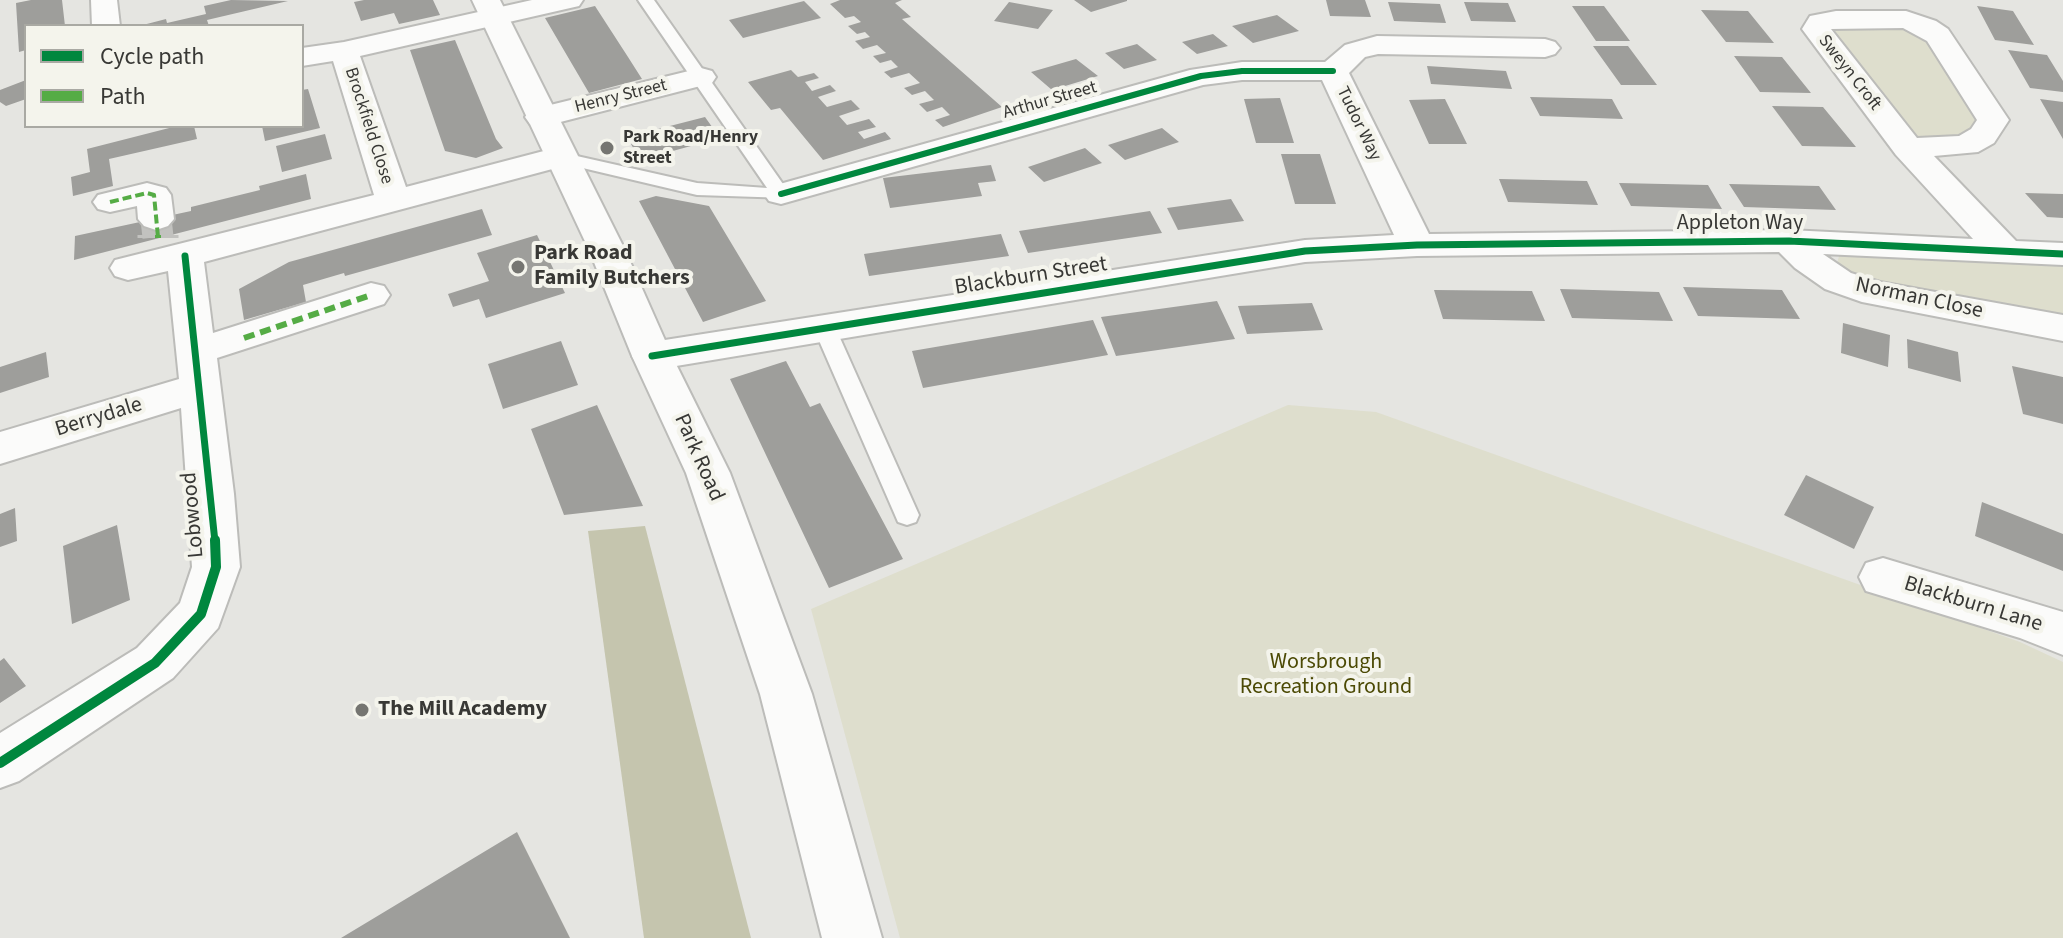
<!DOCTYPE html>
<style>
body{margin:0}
#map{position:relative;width:2063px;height:938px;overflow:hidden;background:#e5e5e1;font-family:"Source Sans 3",sans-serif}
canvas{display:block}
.legend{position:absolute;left:24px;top:24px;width:280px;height:104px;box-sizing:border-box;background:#f4f4ec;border:2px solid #a9a9a3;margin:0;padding:10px 14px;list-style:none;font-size:24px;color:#383835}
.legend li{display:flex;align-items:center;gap:16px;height:40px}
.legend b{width:40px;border:2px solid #a9a9a3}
</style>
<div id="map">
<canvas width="2063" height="938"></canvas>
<ul class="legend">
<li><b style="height:10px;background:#00873e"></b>Cycle path</li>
<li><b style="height:10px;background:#55ac45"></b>Path</li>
</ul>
</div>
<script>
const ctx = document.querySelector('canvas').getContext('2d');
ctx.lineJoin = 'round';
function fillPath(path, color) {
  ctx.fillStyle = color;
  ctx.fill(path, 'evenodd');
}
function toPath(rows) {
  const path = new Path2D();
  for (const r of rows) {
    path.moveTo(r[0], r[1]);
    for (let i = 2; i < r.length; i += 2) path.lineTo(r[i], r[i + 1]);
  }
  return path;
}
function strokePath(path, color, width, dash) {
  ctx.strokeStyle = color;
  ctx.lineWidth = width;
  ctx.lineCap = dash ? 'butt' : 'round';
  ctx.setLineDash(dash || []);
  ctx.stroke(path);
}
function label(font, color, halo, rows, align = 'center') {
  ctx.font = font + ' "Source Sans 3",sans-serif';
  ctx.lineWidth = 8;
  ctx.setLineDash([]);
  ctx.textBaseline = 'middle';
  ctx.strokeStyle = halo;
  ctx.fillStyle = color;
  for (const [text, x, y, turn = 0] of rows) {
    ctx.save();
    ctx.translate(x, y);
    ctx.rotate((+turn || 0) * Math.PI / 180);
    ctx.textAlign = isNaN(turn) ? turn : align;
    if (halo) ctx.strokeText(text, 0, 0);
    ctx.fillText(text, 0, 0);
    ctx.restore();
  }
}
const green = toPath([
 [1820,22,1926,27,1993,120,1983,136,1937,142,1910,134],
 [1840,253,2063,260,2063,322,1873,285,1835,270],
 [1288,405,1376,412,2020,642,2063,662,2063,938,900,938,811,609]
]);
const forest = toPath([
 [645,526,751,938,644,938,588,531]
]);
const building = toPath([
 [31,0,62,0,65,26,26,26,26,50,19,52,16,3],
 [231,0,288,1,207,20,209,26,139,26,166,19,167,23,206,14,204,6],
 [364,0,433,0,440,15,399,24,394,13,361,21,354,2],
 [840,0,902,0,895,3,911,17,902,19,1002,107,943,127,935,120,950,115,942,107,927,112,919,104,934,100,925,91,912,95,904,88,920,83,909,73,891,78,884,72,898,67,891,60,880,63,873,56,886,53,877,45,863,49,855,41,870,37,865,32,857,34,848,26,861,22,854,16,845,18,830,4],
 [1074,0,1127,0,1127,1,1091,12],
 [1326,0,1365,0,1371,17,1330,16],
 [804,1,821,18,743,38,729,20],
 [1009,2,1053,10,1038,29,994,21],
 [1388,2,1440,4,1446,23,1394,21],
 [1464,2,1508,3,1516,22,1471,21],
 [595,6,628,57,642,79,589,93,545,18],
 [1572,6,1604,6,1630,41,1596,41],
 [1977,6,2013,11,2034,45,1995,40],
 [1701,10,1748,11,1774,43,1726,42],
 [1277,15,1299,31,1253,43,1232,26],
 [1213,34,1228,46,1197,54,1182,42],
 [455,40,496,139,503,148,476,158,445,151,410,50],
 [1137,44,1157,60,1124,69,1105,53],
 [1593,46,1628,46,1657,85,1621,85],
 [2008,50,2047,55,2063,81,2063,92,2030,88],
 [1734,56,1782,57,1811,93,1760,92],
 [1076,59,1098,76,1052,90,1031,72],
 [1427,66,1506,71,1512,89,1431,84],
 [791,70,798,77,814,73,819,78,805,82,812,91,830,85,836,91,818,97,827,107,851,100,860,109,839,116,847,125,869,119,876,127,858,132,864,139,885,132,891,139,823,160,780,108,771,110,748,82],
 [26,80,26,99,6,106,0,102,0,90],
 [308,89,320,128,265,141,262,126,302,126,302,90],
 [1530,97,1612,99,1623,119,1540,116],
 [1280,98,1294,143,1256,143,1244,99],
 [1445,99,1467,144,1429,144,1409,100],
 [2040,99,2063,102,2063,139,2052,120],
 [1772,106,1823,107,1856,147,1802,146],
 [705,117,720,138,640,160,627,137],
 [177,126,194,126,197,139,109,159,113,186,73,196,71,177,90,172,87,149],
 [1162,128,1179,142,1125,160,1108,145],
 [325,134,332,159,282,172,276,146],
 [1085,148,1102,163,1044,182,1028,167],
 [1281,154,1320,154,1336,204,1295,204],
 [991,165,996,181,978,183,982,196,890,208,883,178],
 [306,174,311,199,74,260,75,236,191,211,191,207,260,190,259,186],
 [1499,179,1587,181,1598,205,1508,202],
 [1619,183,1708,185,1722,209,1631,206],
 [1729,184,1819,186,1836,210,1744,207],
 [2025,193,2063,194,2063,218,2047,217],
 [656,196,709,206,766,301,703,322,639,201],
 [1231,199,1244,221,1178,230,1167,208],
 [482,209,492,235,345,276,344,273,303,285,306,302,244,320,239,289,289,262],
 [1150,211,1162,233,1028,253,1019,231],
 [1001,234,1009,256,869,276,864,254],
 [537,235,565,293,486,318,479,299,453,307,448,294,489,281,477,253],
 [1683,287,1782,290,1800,319,1698,316],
 [1560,289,1659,292,1673,321,1572,318],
 [1434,290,1532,291,1545,321,1443,319],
 [1217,301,1235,339,1116,356,1101,317],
 [1312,303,1323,330,1247,334,1238,306],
 [1093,320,1108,355,923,388,912,351],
 [1843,323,1890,335,1888,367,1841,353],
 [1907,339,1958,352,1961,382,1908,368],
 [561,341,578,385,503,409,488,364],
 [46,352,49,377,0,393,0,367],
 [786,361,810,407,820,403,903,559,829,588,730,379],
 [2012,366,2063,377,2063,424,2023,414],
 [597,405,643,506,564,515,531,429],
 [1806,475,1874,507,1854,549,1784,515],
 [1982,502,2063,534,2063,571,1975,536],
 [15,508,17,541,0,547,0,514],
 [117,525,130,600,72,624,63,546],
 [4,658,26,686,0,703,0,661],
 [517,832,570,938,341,938]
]);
const streetTunnelFar1 = toPath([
 [156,219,158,237]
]);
const streetTunnel = toPath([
 [158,235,158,238]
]);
const lane = toPath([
 [638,0,654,0,790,194,788,198,697,195,553,161,550,157,553,153,559,152,697,183,767,188,638,0],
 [825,322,833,324,836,329,919,515,916,522,907,525,898,522,895,515,814,329,817,324,825,322]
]);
const street = toPath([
 [91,0,117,0,120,26,92,26,91,0],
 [532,0,583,0,579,6,360,56,406,187,559,147,571,150,576,157,571,164,204,262,213,333,371,283,384,286,390,295,384,304,217,358,234,494,240,567,218,628,173,678,19,781,0,788,0,733,137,648,180,603,192,567,181,408,0,464,0,432,179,379,168,271,128,280,115,276,110,268,115,260,374,195,333,61,302,66,302,48,344,42,532,0],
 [1836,11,1906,11,1936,21,1948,29,2009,120,1994,143,1978,152,1934,156,2016,241,2063,243,2063,265,1823,254,1851,273,1880,282,2063,315,2063,341,1862,302,1825,289,1795,268,1779,252,1417,256,1305,262,652,370,638,366,632,356,638,346,652,342,1305,240,1394,235,1322,80,1242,80,1203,85,781,204,769,201,764,194,769,187,1190,70,1242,62,1325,62,1345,45,1377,36,1545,39,1555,42,1560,48,1555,54,1545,57,1378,54,1365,57,1349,73,1429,234,1789,230,1973,239,1896,155,1802,29,1810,16,1836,11],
 [1903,28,1927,41,1977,120,1971,129,1959,136,1917,138,1831,29,1903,28],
 [701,68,712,71,716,77,712,83,541,127,530,124,525,117,530,110,701,68],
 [147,183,166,188,171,195,174,219,168,226,156,230,144,226,138,219,137,206,110,212,98,209,93,202,98,195,147,183],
 [1883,558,2063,612,2063,655,2020,638,1866,591,1859,577,1866,563,1883,558]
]);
const highway = toPath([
 [472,0,500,0,625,250,672,356,730,473,812,694,882,938,822,938,760,694,686,473,632,356,589,250,472,0]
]);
const quietFar1 = toPath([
 [110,202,147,193,154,195,158,237]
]);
const quiet = toPath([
 [158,235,158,238],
 [244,338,371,295]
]);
const cyclewayFar2 = toPath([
 [781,194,1201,76,1242,71,1333,71]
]);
const cyclewayFar1 = toPath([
 [185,256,215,542],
 [652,356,1305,251,1417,245,1789,241,2063,254]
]);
const cycleway = toPath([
 [0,763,155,663,201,614,216,567,215,540]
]);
const markers = [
 [607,148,8,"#757571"],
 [518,267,8,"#757571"],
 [362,710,8,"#757571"]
];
const farStreetnames = [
 ["Sweyn Croft",1849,73,52],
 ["Henry Street",621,97,-14],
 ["Arthur Street",1050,101,-16],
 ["Tudor Way",1358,124,64],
 ["Brockfield Close",368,126,72]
];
const farPoinames = [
 ["Park Road/Henry",623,138],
 ["Street",623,159]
];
const streetNames = [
 ["Appleton Way",1740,224],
 ["Blackburn Street",1031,277,-9],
 ["Norman Close",1919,299,12],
 ["Berrydale",99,418,-17],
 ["Park Road",698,458,66],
 ["Lobwood",194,515,-95],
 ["Blackburn Lane",1973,605,17]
];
const poiNames = [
 ["Park Road",534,254],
 ["Family Butchers",534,279],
 ["The Mill Academy",378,710]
];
const parkNames = [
 ["Worsbrough",1326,663],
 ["Recreation Ground",1326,688]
];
fillPath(green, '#dedecd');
fillPath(forest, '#c5c5ae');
fillPath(building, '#9e9e9b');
strokePath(streetTunnelFar1, '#c2c2bf', 31, [31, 16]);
strokePath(streetTunnel, '#c2c2bf', 41, [41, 20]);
strokePath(lane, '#bcbcb9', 4);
strokePath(street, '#bcbcb9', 4);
strokePath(highway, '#bcbcb9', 4);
fillPath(lane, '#fbfbfa');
fillPath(street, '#fbfbfa');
fillPath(highway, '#fbfbfa');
strokePath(quietFar1, '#55ac45', 4, [9, 4]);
strokePath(quiet, '#55ac45', 6, [11, 6]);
strokePath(cyclewayFar2, '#00873e', 6);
strokePath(cyclewayFar1, '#00873e', 7);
strokePath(cycleway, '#00873e', 10);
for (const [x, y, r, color] of markers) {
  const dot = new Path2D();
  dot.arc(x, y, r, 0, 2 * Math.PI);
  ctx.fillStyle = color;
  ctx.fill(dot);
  strokePath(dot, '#f4f4ec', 3);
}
label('18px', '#383835', '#f4f4ec', farStreetnames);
label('bold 18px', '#383835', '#f4f4ec', farPoinames, 'left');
label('22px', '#383835', '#f4f4ec', streetNames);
label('bold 22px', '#383835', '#f4f4ec', poiNames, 'left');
label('22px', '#4c4a05', '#f4f4ec', parkNames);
</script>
